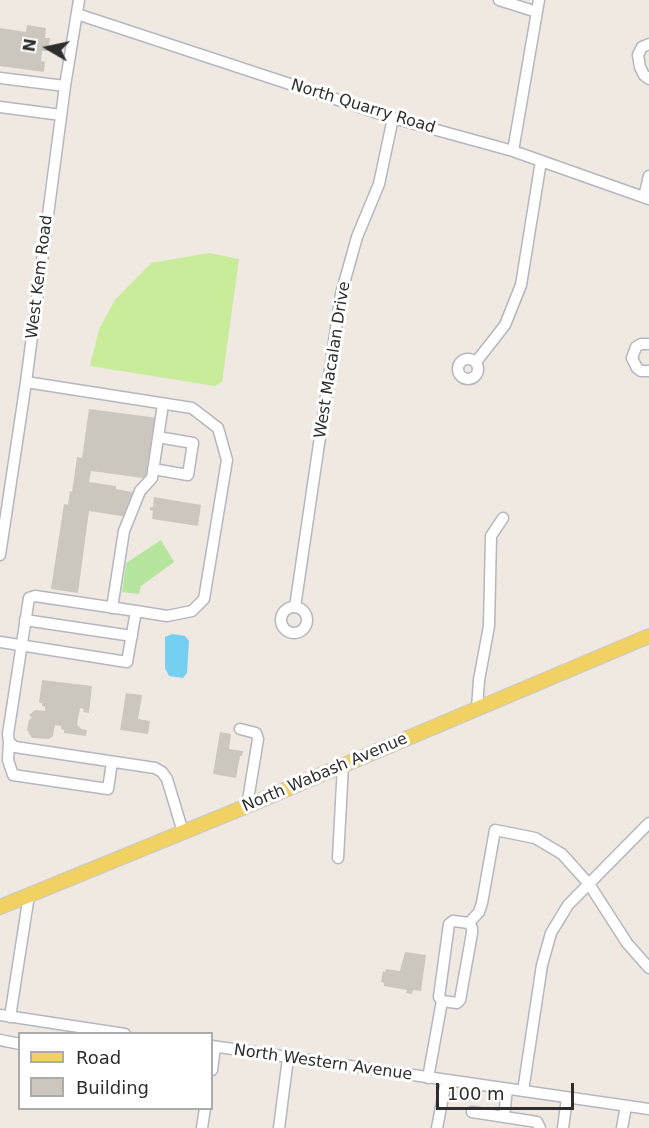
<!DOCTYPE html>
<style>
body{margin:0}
#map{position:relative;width:649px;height:1128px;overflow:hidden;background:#efe9e1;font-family:"DejaVu Sans",sans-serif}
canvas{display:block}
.legend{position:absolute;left:18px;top:1032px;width:195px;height:78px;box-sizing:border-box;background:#fff;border:2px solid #ababab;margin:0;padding:8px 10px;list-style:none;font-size:18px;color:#2e2e2e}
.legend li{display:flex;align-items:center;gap:12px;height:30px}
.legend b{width:30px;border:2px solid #ababab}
.north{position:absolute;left:18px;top:18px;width:60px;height:60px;-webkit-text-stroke:4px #fff;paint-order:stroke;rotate:279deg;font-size:16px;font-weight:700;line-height:24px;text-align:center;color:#2e2e2e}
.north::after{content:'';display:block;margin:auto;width:21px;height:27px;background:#2e2e2e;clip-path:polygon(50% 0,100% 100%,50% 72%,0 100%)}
.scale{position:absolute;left:436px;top:1083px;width:138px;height:27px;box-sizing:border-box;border:3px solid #2e2e2e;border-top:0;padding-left:8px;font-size:18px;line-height:21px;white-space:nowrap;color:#2e2e2e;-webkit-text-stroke:4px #fff;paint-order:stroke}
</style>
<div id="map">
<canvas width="649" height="1128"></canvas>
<ul class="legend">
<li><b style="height:8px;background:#f2d163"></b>Road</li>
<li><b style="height:16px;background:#cbc7bf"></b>Building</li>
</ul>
<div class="north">N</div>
<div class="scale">100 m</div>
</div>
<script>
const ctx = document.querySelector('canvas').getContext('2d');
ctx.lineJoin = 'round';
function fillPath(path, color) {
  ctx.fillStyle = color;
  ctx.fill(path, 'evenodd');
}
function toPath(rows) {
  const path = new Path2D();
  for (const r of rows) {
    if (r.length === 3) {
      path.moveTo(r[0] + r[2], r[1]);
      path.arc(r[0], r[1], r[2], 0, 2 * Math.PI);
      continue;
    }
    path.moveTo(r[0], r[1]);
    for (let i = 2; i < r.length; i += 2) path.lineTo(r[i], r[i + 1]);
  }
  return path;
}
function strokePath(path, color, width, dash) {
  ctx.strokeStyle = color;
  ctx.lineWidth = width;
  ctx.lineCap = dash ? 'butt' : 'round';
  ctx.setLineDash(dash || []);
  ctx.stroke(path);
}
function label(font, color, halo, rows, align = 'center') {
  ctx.font = font + ' "DejaVu Sans",sans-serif';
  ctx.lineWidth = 6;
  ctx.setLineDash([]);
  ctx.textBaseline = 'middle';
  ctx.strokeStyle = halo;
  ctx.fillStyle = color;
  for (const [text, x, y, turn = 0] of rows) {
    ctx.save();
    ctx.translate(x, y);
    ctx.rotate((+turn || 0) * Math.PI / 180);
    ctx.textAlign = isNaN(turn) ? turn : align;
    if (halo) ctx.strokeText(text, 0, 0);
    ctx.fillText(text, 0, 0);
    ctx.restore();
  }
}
const green = toPath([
 [161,540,174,562,141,586,139,594,122,592,126,563]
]);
const pitch = toPath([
 [209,253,239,259,222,382,215,386,90,366,99,329,115,300,151,263]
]);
const water = toPath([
 [172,634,185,636,189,641,187,673,183,678,169,676,165,668,165,637]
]);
const building = toPath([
 [27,25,46,28,45,38,50,38,48,51,42,51,41,61,45,62,44,72,0,66,0,28,26,32],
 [89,409,158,418,150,479,91,471,89,482,116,486,116,489,132,492,128,517,89,511,78,593,51,589,64,504,68,505,70,491,72,492,77,457,82,458],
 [154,497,201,505,198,526,152,519,153,511,150,510,150,507,153,507],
 [42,680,92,686,89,713,83,712,84,709,80,708,77,724,81,729,87,730,86,736,64,733,64,730,61,729,61,726,55,725,53,736,49,739,32,738,27,730,29,720,32,718,29,715,35,710,45,711,45,707,42,706,42,703,39,703],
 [126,693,142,695,138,719,150,721,148,734,120,730],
 [220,732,231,734,229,749,243,751,242,756,240,756,236,778,213,774],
 [405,952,426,955,421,991,413,990,412,994,406,993,407,990,384,986,384,983,381,982,383,971,385,972,386,969,400,971]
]);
const minor = toPath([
 [499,0,537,12],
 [77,14,393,118,513,151,649,199],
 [649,44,642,47,638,55,640,67,644,75,649,79],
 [0,78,65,86],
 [0,107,61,115],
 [513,151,539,0],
 [644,197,649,176],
 [649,344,641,344,636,347,632,358,637,368,641,371,649,371],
 [468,369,10],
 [476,362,505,325,521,285,541,161],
 [153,469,188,475,193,443,158,437],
 [0,555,26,382,65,86,79,0],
 [294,620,13],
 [295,607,341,294,357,237,379,184,393,118],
 [112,608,124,531,140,491,152,478,163,404],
 [136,611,35,596,29,598,8,734,9,742,15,747,155,768,162,772,167,779,183,832],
 [25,620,132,636],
 [0,642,127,662,136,611,167,616,192,611,204,599,227,460,218,428,192,408,26,382],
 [477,709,479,680,489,626,491,536,503,518],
 [240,729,256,733,258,739,247,806],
 [9,742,8,760,13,775,108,789,112,762],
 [338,858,343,765],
 [469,923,479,912,482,903,495,830,535,838,562,854,589,884,627,943,649,968],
 [0,1015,125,1034],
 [10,1017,29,895],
 [0,1040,20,1044],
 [212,1046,649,1109],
 [212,1070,215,1047],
 [428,1078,442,1001,439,997,449,924,453,921,469,923,472,928,472,933,460,1000,457,1003,442,1001],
 [523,1091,542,965,551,933,568,905,649,823],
 [472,1112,537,1122,540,1128],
 [504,1117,507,1089],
 [202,1128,205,1108],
 [279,1128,288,1058],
 [437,1128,446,1081],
 [563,1128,567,1098],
 [622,1128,626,1106]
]);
const major = toPath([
 [0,907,247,806,649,636]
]);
const streetNames = [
 ["North Quarry Road",363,107,17],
 ["West Kem Road",40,277,-83],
 ["West Macalan Drive",333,360,-81],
 ["North Wabash Avenue",325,773,-23],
 ["North Western Avenue",323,1063,8]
];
fillPath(green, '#b6e59e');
fillPath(pitch, '#c9ec9a');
fillPath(water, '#75cff0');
fillPath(building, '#cbc7bf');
strokePath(minor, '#b4b7c1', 13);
strokePath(major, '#c9c9c9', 16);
strokePath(minor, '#fff', 10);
strokePath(major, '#f2d163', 14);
label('16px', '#2e2e2e', '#fff', streetNames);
</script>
